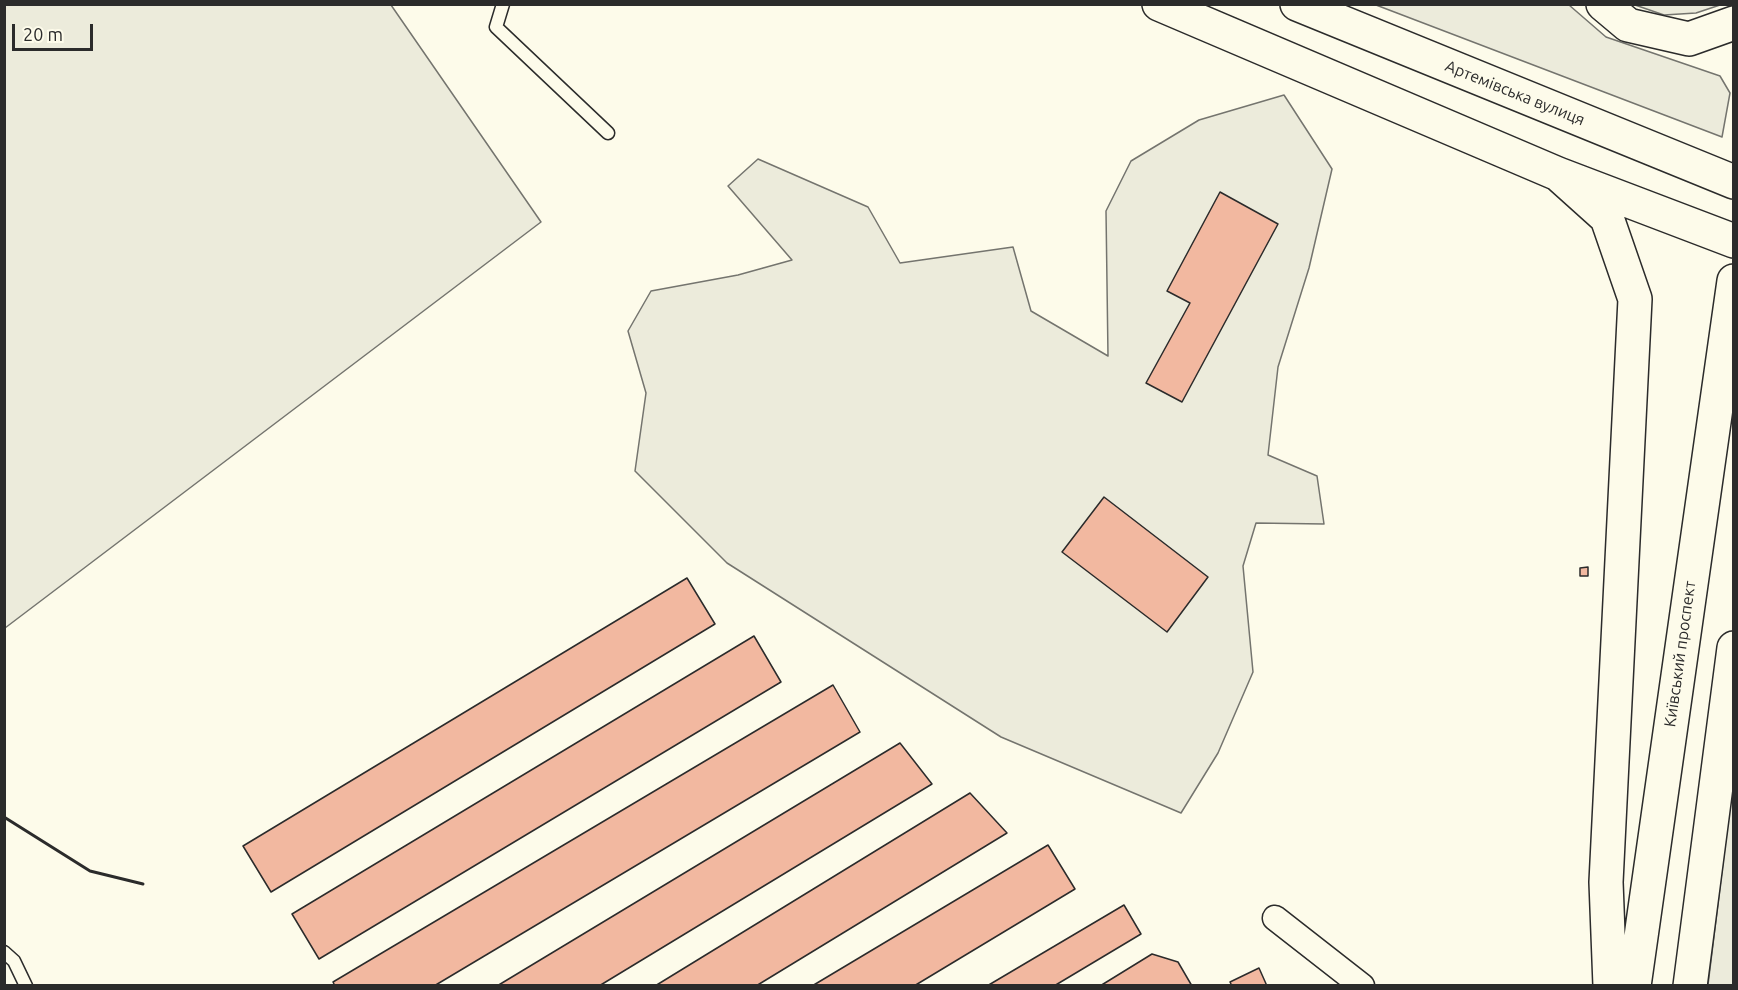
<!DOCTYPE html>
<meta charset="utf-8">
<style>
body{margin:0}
#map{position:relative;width:1738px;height:990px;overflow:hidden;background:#fdfbea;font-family:Ubuntu,sans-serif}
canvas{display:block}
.frame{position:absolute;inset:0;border:6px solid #2b2b2b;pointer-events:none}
.scale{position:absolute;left:12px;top:24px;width:81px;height:27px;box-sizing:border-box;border:3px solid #2b2b2b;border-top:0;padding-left:8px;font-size:18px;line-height:21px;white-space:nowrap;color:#2b2b2b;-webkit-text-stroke:4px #fdfbea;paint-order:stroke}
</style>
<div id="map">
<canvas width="1738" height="990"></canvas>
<div class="frame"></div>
<div class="scale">20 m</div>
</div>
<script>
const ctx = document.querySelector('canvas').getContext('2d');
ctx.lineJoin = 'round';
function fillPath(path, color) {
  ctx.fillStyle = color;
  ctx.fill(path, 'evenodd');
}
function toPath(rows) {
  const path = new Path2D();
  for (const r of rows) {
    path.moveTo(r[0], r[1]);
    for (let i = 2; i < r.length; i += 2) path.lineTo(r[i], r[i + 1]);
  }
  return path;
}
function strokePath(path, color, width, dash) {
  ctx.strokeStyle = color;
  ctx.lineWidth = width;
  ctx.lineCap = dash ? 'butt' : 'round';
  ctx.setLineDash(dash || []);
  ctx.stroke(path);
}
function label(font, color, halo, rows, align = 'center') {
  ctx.font = font + ' Ubuntu,sans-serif';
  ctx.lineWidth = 4.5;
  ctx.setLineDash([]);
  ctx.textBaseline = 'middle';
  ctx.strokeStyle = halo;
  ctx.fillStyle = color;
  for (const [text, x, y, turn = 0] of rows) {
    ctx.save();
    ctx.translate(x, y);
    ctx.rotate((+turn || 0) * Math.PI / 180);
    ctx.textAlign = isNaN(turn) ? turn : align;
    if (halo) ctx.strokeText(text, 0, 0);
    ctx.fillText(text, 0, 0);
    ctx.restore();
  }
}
const green = toPath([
 [5,4,391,5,541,222,5,628,5,4],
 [1376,5,1569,5,1606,37,1720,76,1730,93,1722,137,1376,5],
 [1635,5,1720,5,1696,13,1664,15,1635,5],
 [1284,95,1332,169,1309,268,1278,367,1268,455,1317,476,1324,524,1256,523,1243,566,1253,672,1218,753,1181,813,1001,737,727,563,635,471,646,393,628,331,651,291,738,275,792,260,728,186,758,159,868,207,900,263,1013,247,1031,311,1108,356,1106,211,1131,161,1199,120,1284,95],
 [1733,781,1733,985,1708,985,1733,781]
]);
const building = toPath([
 [1220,192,1278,224,1182,402,1146,383,1190,303,1167,291,1220,192],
 [1104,497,1208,577,1167,632,1062,552,1104,497],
 [1588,567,1588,576,1580,576,1580,568,1588,567],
 [687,578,715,624,271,892,243,846,687,578],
 [754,636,781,682,319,959,292,914,754,636],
 [833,685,860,732,434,986,335,986,333,982,833,685],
 [900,743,932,784,599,986,497,986,900,743],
 [970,793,1007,833,756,986,655,986,970,793],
 [1048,845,1075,889,914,986,812,986,1048,845],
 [1124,905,1141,934,1054,986,987,986,1124,905],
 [1152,954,1178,962,1192,986,1100,986,1152,954],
 [1259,968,1267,986,1232,986,1230,982,1259,968]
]);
const service = toPath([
 [503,4,496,27,608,133],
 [4,952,14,961,26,986]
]);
const minor = toPath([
 [1275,918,1362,986]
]);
const primary = toPath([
 [1159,4,1558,174,1734,241],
 [1297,4,1734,182],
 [1603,4,1628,25,1689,39,1734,23],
 [1558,174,1607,218,1635,299,1606,882,1610,986],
 [1634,986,1734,281],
 [1690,986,1734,648]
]);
const wall = toPath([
 [4,817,90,871,143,884]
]);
const streetNames = [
 ["Артемівська вулиця",1515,93,22],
 ["Київський проспект",1680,654,-82]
];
fillPath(green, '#ecebdb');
strokePath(green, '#74746e', 1.5);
fillPath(building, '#f2b8a0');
strokePath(building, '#2b2b2b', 1.5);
strokePath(service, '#2b2b2b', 15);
strokePath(minor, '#2b2b2b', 27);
strokePath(primary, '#2b2b2b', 36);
strokePath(service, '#fdfbea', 12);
strokePath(minor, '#fdfbea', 24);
strokePath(primary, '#fdfbea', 33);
strokePath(wall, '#2b2b2b', 3);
label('16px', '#2b2b2b', '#fdfbea', streetNames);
</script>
